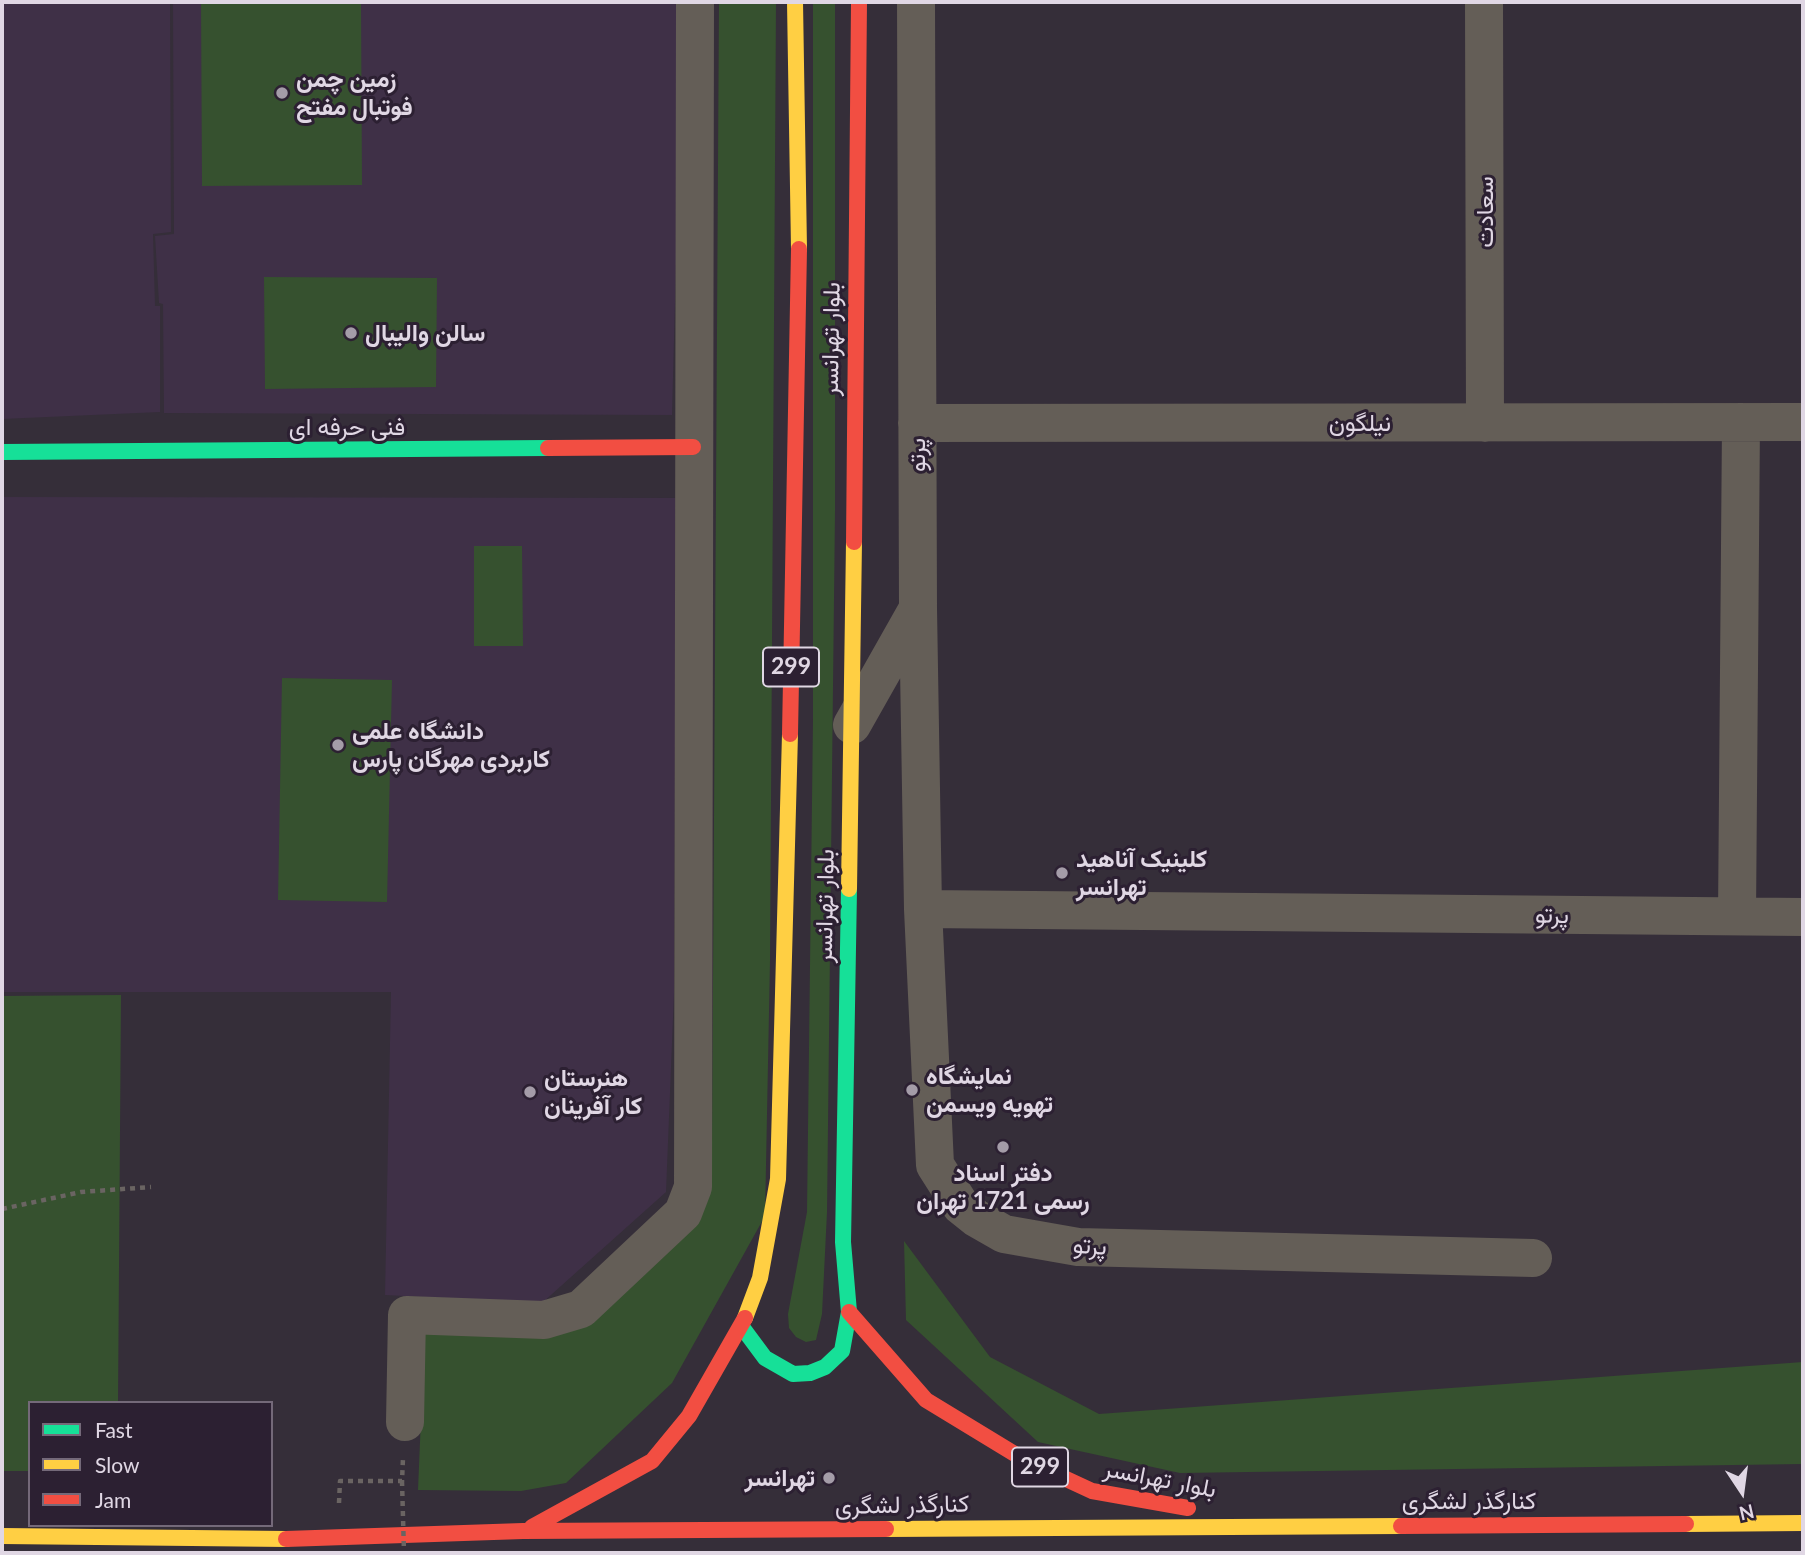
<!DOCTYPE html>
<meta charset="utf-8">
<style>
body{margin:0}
#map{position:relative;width:1805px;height:1555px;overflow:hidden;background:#352e39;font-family:Lato,sans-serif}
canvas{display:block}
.frame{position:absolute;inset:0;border:4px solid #e0d7e4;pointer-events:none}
.legend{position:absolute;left:28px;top:1401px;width:245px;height:126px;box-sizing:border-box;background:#2c2032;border:2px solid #746979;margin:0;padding:9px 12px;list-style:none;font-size:21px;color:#e0d7e4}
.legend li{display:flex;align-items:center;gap:14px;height:35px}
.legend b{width:35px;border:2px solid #746979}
.north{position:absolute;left:1707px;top:1457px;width:70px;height:70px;-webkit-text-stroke:5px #2c2032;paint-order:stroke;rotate:167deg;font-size:19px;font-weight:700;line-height:28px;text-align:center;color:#e0d7e4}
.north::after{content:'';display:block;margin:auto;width:24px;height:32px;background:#e0d7e4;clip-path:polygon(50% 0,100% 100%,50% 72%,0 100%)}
</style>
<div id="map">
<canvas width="1805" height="1555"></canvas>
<div class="frame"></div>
<ul class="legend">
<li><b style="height:9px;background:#16e098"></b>Fast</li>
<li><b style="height:9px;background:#ffcf43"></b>Slow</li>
<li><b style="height:9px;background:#f24e42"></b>Jam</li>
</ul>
<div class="north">N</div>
</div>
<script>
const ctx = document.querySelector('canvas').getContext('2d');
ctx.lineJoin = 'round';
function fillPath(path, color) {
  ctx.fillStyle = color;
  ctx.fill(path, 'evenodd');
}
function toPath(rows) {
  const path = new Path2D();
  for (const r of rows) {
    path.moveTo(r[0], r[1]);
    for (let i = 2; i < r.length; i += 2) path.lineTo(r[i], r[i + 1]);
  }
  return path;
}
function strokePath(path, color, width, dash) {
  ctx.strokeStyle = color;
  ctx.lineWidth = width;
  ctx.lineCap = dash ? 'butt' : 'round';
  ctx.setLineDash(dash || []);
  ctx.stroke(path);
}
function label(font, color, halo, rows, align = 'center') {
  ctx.font = font + ' Lato,Vazirmatn,sans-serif';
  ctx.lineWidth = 6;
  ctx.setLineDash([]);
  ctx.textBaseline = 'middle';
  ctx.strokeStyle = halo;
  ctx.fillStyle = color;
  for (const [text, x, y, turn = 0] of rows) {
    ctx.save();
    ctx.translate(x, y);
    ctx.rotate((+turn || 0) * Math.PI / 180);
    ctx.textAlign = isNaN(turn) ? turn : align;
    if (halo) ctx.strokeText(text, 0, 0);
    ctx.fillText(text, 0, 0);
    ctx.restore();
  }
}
const built = toPath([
 [2,2,170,2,171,232,153,234,155,306,160,306,160,412,2,419],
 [173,2,683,2,672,415,164,413,163,304,159,303,155,236,174,234],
 [2,497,676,498,674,993,666,1192,542,1303,385,1295,391,992,2,992]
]);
const green = toPath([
 [201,2,361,2,362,185,202,186],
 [719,2,776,2,770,961,765,1216,672,1383,566,1483,521,1491,418,1490,425,1322,589,1316,712,1141],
 [813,2,835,2,835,511,827,1212,822,1314,816,1340,806,1342,796,1337,789,1328,788,1314,807,1212,813,719],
 [264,277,437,278,436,387,265,389],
 [474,546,522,546,523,646,474,646],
 [282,678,392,680,387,902,278,900],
 [121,995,118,1403,30,1403,30,1471,2,1471,2,996],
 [904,1241,990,1357,1099,1414,1803,1362,1803,1464,1180,1473,1038,1442,906,1320]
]);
const path = toPath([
 [2,1209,81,1192,151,1187],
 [339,1503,340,1481,402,1481,403,1458]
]);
const street = toPath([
 [916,2,918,608,923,909,935,1165,961,1206,976,1218,1004,1234,1078,1247,1533,1258],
 [1484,2,1485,423],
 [917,423,1803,422],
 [852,725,917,610],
 [923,909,1803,917],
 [1737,916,1741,422],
 [405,1422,407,1315,544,1320,581,1309,683,1213,693,1187,695,2]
]);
const fast = toPath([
 [2,452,548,448],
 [742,1327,765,1358,793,1374,810,1373,825,1367,842,1351,849,1312,843,1242,849,889]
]);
const slow = toPath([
 [795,2,799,249],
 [849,889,854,542],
 [745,1318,760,1278,778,1179,790,734],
 [1686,1524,1803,1523],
 [886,1529,1401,1526],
 [2,1536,286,1539]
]);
const jam = toPath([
 [548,448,693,447],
 [854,542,859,2],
 [790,734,799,249],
 [849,1312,926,1400,1023,1459,1092,1491,1188,1508],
 [1401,1526,1686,1524],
 [532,1527,652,1461,689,1416,745,1318],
 [286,1539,523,1531,886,1529]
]);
const pathBridge = toPath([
 [402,1481,404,1553]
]);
const markers = [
 [282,93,7,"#a49ca8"],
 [351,333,7,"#a49ca8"],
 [338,745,7,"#a49ca8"],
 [1062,873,7,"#a49ca8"],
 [912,1090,7,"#a49ca8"],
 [530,1092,7,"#a49ca8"],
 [1003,1147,7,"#a49ca8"],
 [829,1478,7,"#a49ca8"]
];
const shields = [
 [791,667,56],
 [1040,1467,56]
];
const shieldNames = [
 ["299",791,667],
 ["299",1040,1467]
];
const poiNames = [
 ["زمین چمن",296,79],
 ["فوتبال مفتح",296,107],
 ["سالن والیبال",365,333],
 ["دانشگاه علمی",352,731],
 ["کاربردی مهرگان پارس",352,759],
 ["کلینیک آناهید",1076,859],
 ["تهرانسر",1076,887],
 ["نمایشگاه",926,1076],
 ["تهویه ویسمن",926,1104],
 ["هنرستان",544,1078],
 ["کار آفرینان",544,1106],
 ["دفتر اسناد",1003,1173,"center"],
 ["رسمی 1721 تهران",1003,1201,"center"],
 ["تهرانسر",815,1478,"right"]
];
const streetNames = [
 ["سعادت",1485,212,-90],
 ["بلوار تهرانسر",831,339,-89],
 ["نیلگون",1360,423],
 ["فنی حرفه ای",347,427],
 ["پرتو",917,455,-90],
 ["بلوار تهرانسر",825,906,-89],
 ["پرتو",1552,915,1],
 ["پرتو",1090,1246,4],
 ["بلوار تهرانسر",1160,1479,11],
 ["کنارگذر لشگری",1469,1501],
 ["کنارگذر لشگری",902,1505,-1]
];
fillPath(built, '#3f3047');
fillPath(green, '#36512f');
strokePath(path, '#6a6462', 4.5, [5, 5]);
strokePath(street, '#645e57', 38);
strokePath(fast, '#16e098', 16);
strokePath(slow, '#ffcf43', 16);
strokePath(jam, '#f24e42', 16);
strokePath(pathBridge, '#6a6462', 4.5, [5, 5]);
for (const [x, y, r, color] of markers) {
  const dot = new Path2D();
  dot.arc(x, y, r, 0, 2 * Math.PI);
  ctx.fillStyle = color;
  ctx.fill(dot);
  strokePath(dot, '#2c2032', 2.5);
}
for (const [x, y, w] of shields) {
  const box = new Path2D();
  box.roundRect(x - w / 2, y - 19.5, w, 39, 5);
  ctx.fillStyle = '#2c2032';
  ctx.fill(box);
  strokePath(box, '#e0d7e4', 2);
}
label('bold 23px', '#e0d7e4', null, shieldNames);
label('bold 24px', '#e0d7e4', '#2c2032', poiNames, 'left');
label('24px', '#e0d7e4', '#2c2032', streetNames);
</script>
